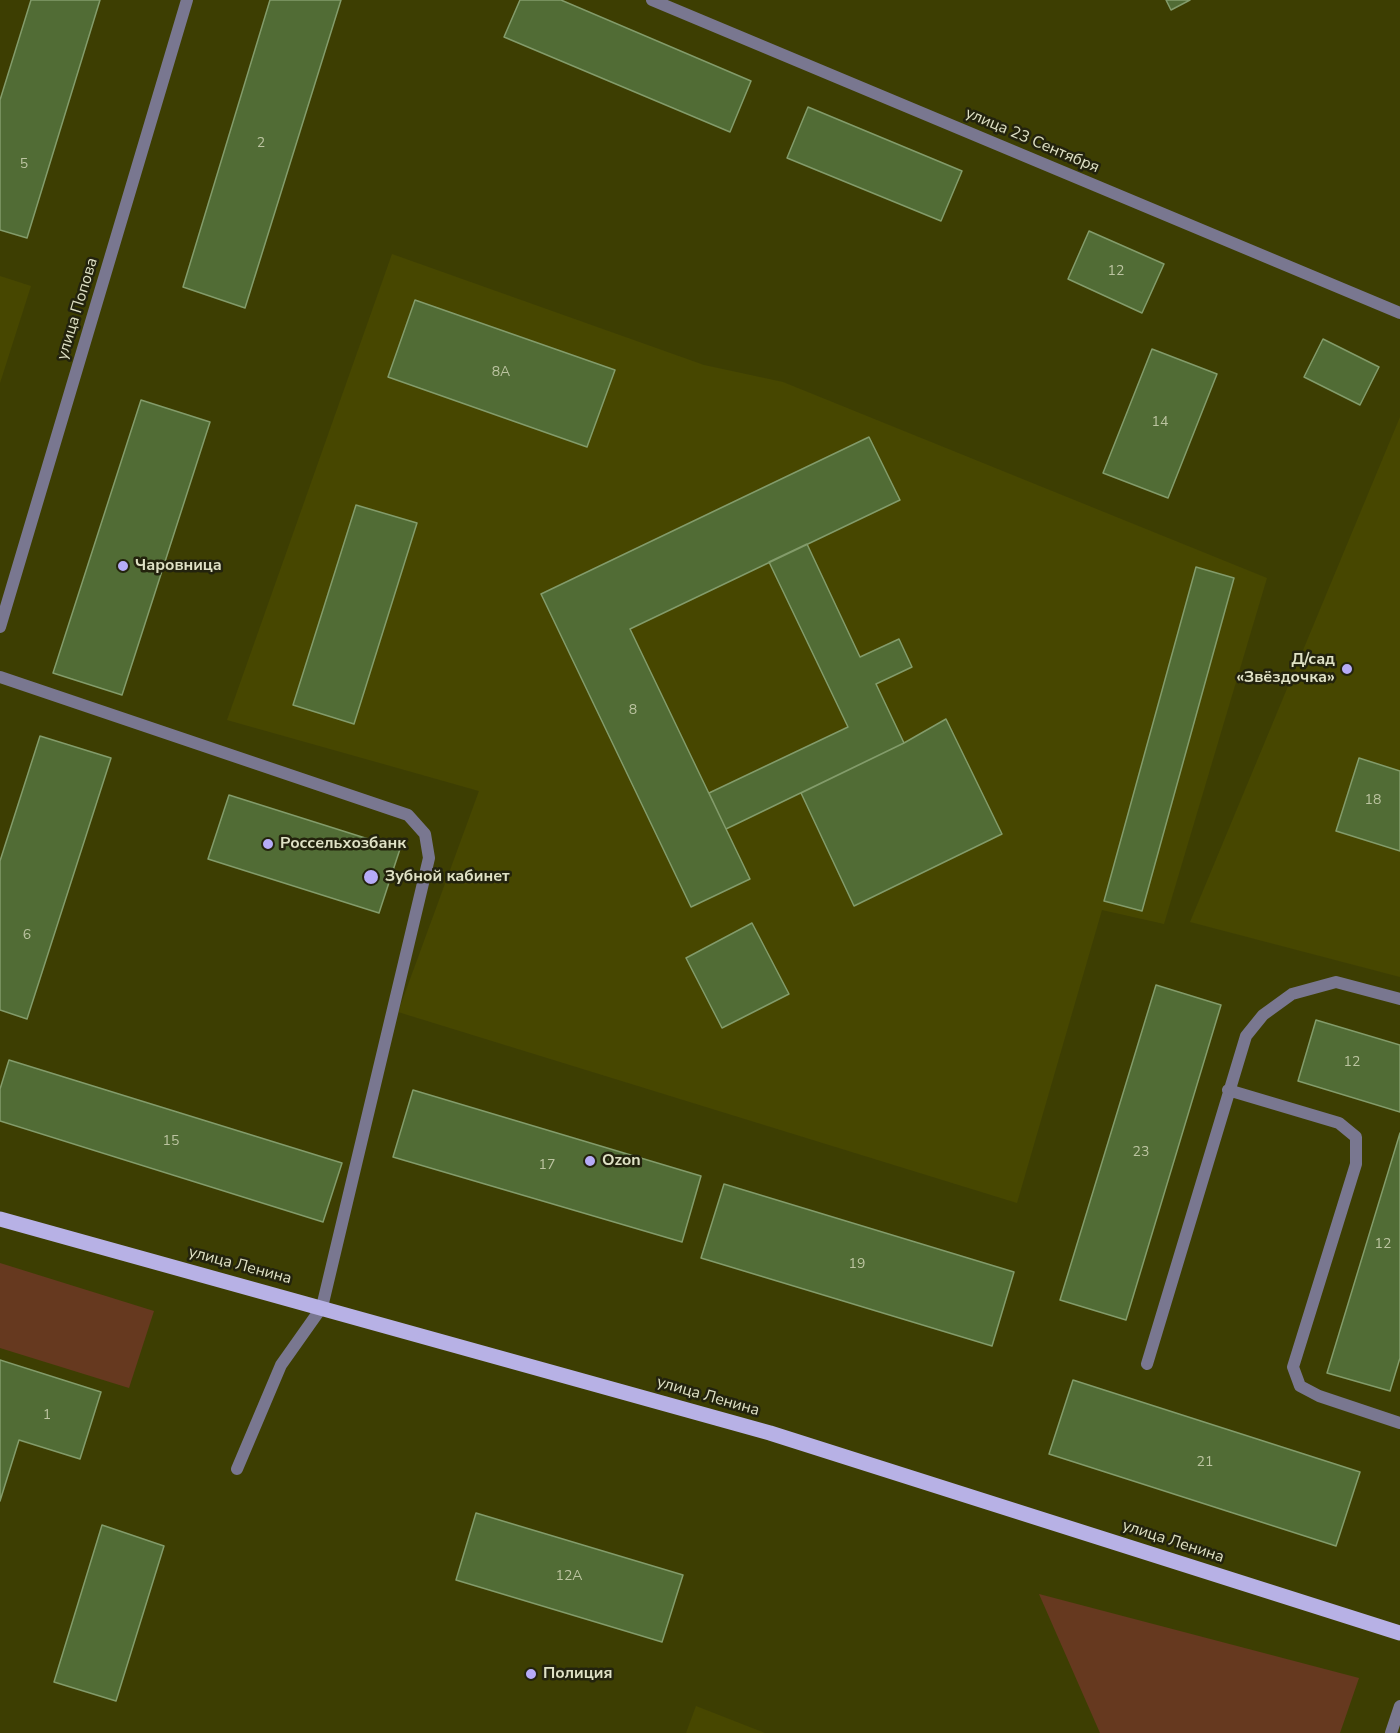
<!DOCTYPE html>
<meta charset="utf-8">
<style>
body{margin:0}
canvas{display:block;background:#3d3e02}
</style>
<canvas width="1400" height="1733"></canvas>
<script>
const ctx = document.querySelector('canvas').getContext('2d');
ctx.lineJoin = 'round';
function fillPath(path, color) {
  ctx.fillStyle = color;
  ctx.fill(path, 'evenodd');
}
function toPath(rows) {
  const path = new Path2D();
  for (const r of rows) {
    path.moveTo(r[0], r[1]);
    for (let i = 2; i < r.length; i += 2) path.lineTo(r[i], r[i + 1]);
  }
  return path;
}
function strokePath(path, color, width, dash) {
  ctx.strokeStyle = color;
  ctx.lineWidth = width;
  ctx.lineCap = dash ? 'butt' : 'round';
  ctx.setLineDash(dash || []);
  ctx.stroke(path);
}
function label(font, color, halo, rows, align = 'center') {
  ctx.font = font + ' "Nunito Sans",sans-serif';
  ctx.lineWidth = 5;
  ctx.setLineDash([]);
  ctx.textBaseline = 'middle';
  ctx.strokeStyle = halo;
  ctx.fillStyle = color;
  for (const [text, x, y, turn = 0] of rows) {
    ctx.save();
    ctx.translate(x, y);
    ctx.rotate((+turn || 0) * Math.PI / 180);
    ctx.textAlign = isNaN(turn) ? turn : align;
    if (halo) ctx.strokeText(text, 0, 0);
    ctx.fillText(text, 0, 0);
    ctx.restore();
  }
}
const built = toPath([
 [392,254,704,365,783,382,1267,578,1164,924,1102,910,1017,1203,398,1012,479,791,227,720],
 [0,276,31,286,0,383],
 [1400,417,1400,977,1190,922],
 [696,1706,765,1733,766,1733,686,1733]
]);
const green = toPath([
 [0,1263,154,1311,129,1388,0,1348],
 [1039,1594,1359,1678,1340,1733,1100,1733]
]);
const building = toPath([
 [31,0,100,0,27,238,0,230,0,100,31,0],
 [270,0,341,0,245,308,183,287,270,0],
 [520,0,561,0,751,81,730,132,504,37,520,0],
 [1166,0,1190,0,1171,10,1166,0],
 [808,107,962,171,941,221,787,158,808,107],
 [1089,231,1164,264,1142,313,1068,279,1089,231],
 [415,300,615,370,587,447,388,377,415,300],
 [1323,339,1379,367,1360,405,1304,377,1323,339],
 [1152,349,1217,374,1168,498,1103,473,1152,349],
 [141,400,210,422,122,695,53,673,141,400],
 [869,437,900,500,630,629,750,879,691,907,541,594,869,437],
 [356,505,417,523,354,724,293,705,356,505],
 [807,544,860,657,899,639,912,667,876,684,904,743,726,829,709,793,848,727,769,562,807,544],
 [1196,567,1234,578,1142,911,1104,901,1196,567],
 [946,719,1002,834,854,906,801,793,904,743,946,719],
 [40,736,111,758,27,1019,0,1010,0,861,40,736],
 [1359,758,1400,771,1400,851,1336,831,1359,758],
 [229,795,400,849,379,913,208,859,229,795],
 [752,923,789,994,722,1028,686,958,752,923],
 [1156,985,1221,1005,1126,1320,1060,1300,1156,985],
 [1316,1020,1400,1045,1400,1112,1298,1081,1316,1020],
 [9,1060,342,1163,323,1222,0,1121,0,1089,9,1060],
 [413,1090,701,1176,682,1242,393,1157,413,1090],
 [1400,1133,1400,1358,1390,1391,1327,1373,1400,1133],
 [724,1184,1014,1272,992,1346,701,1258,724,1184],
 [0,1360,101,1392,80,1459,19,1440,0,1501,0,1360],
 [1073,1380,1360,1472,1336,1546,1049,1454,1073,1380],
 [476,1513,683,1575,662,1642,456,1580,476,1513],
 [102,1525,164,1546,116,1701,54,1682,102,1525]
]);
const lane = toPath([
 [0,677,408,815,425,834,429,858,322,1307,281,1365,237,1469],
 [1228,1090,1339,1123,1356,1137,1356,1164,1293,1367,1300,1386,1319,1396,1400,1423],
 [1147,1364,1246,1036,1263,1015,1292,994,1336,982,1400,999]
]);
const street = toPath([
 [652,0,1400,313],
 [0,627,187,0],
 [1391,1733,1400,1706]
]);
const primary = toPath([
 [0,1219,770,1433,1400,1633]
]);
const markers = [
 [123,566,6,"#b6abf8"],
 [1347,669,6,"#b6abf8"],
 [268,844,6,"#b6abf8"],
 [371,877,8,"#b6abf8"],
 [590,1161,6,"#b6abf8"],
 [531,1674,6,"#b6abf8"]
];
const numberNames = [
 ["2",261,144],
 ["5",24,165],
 ["12",1116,272],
 ["8А",501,373],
 ["14",1160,423],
 ["8",633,711],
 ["18",1373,801],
 ["6",27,936],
 ["12",1352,1063],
 ["15",171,1142],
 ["23",1141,1153],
 ["17",547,1166],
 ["12",1383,1245],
 ["19",857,1265],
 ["1",47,1416],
 ["21",1205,1463],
 ["12А",569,1577]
];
const streetNames = [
 ["улица 23 Сентября",1032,141,23],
 ["улица Попова",78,309,-73],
 ["улица Ленина",240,1266,15],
 ["улица Ленина",708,1397,16],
 ["улица Ленина",1173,1542,18]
];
const poiNames = [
 ["Чаровница",135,566],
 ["Д/сад",1335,660,"right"],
 ["«Звёздочка»",1335,678,"right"],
 ["Россельхозбанк",280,844],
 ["Зубной кабинет",385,877],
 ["Ozon",602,1161],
 ["Полиция",543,1674]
];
fillPath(built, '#474700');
fillPath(green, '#66391f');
fillPath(building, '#516c35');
strokePath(building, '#839c6b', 1.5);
strokePath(lane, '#797790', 12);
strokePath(street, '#797790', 12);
strokePath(primary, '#b7b1e5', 15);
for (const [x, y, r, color] of markers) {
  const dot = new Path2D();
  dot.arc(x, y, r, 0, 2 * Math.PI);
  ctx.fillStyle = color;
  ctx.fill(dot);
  strokePath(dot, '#23230d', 2);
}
label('14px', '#bcc4a1', null, numberNames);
label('16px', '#dfe1c5', '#23230d', streetNames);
label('bold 16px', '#dfe1c5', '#23230d', poiNames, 'left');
</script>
